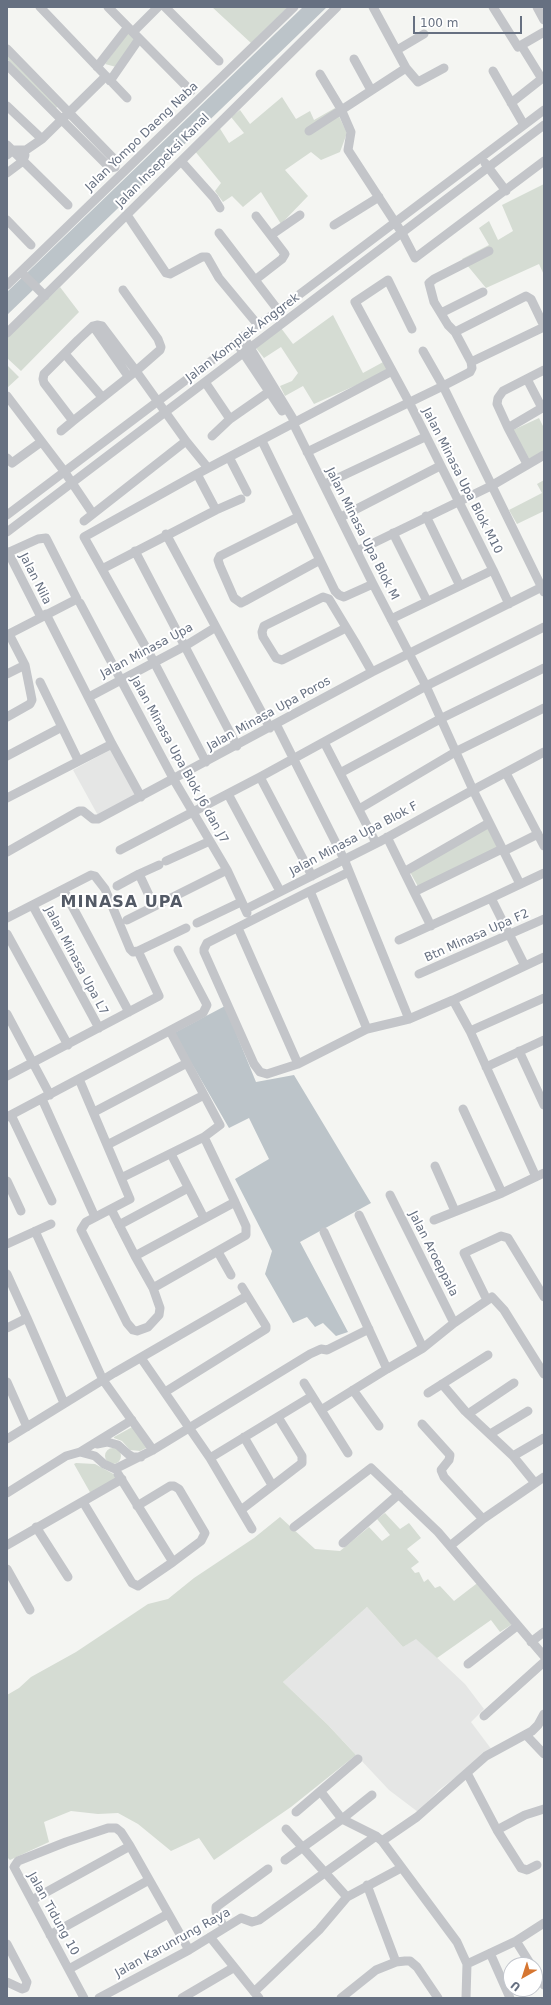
<!DOCTYPE html>
<style>
body{margin:0}
#map{position:relative;width:551px;height:2005px;overflow:hidden;background:#f4f5f2;font-family:"DejaVu Sans",sans-serif}
canvas{display:block}
.frame{position:absolute;inset:0;border:8px solid #667081;pointer-events:none}
.north{position:absolute;left:503px;top:1957px;width:40px;height:40px;box-sizing:border-box;background:#fff;border:1px solid #c2c6cd;border-radius:50%;rotate:219deg;font-size:11px;font-weight:700;line-height:16px;text-align:center;color:#667081}
.north::after{content:'';display:block;margin:auto;width:14px;height:18px;background:#d67631;clip-path:polygon(50% 0,100% 100%,50% 72%,0 100%)}
.scale{position:absolute;left:413px;top:16px;width:109px;height:18px;box-sizing:border-box;border:2px solid #667081;border-top:0;padding-left:5px;font-size:12px;line-height:14px;white-space:nowrap;color:#667081;-webkit-text-stroke:3px #fff;paint-order:stroke}
</style>
<div id="map">
<canvas width="551" height="2005"></canvas>
<div class="frame"></div>
<div class="north">U</div>
<div class="scale">100 m</div>
</div>
<script>
const ctx = document.querySelector('canvas').getContext('2d');
ctx.lineJoin = 'round';
function fillPath(path, color) {
  ctx.fillStyle = color;
  ctx.fill(path, 'evenodd');
}
function toPath(rows) {
  const path = new Path2D();
  for (const r of rows) {
    if (r.length === 3) {
      path.moveTo(r[0] + r[2], r[1]);
      path.arc(r[0], r[1], r[2], 0, 2 * Math.PI);
      continue;
    }
    path.moveTo(r[0], r[1]);
    for (let i = 2; i < r.length; i += 2) path.lineTo(r[i], r[i + 1]);
  }
  return path;
}
function strokePath(path, color, width, dash) {
  ctx.strokeStyle = color;
  ctx.lineWidth = width;
  ctx.lineCap = dash ? 'butt' : 'round';
  ctx.setLineDash(dash || []);
  ctx.stroke(path);
}
function label(font, color, halo, rows, align = 'center') {
  ctx.font = font + ' "DejaVu Sans",sans-serif';
  ctx.lineWidth = 4;
  ctx.setLineDash([]);
  ctx.textBaseline = 'middle';
  ctx.strokeStyle = halo;
  ctx.fillStyle = color;
  for (const [text, x, y, turn = 0] of rows) {
    ctx.save();
    ctx.translate(x, y);
    ctx.rotate((+turn || 0) * Math.PI / 180);
    ctx.textAlign = isNaN(turn) ? turn : align;
    if (halo) ctx.strokeText(text, 0, 0);
    ctx.fillText(text, 0, 0);
    ctx.restore();
  }
}
const built = toPath([
 [117,746,144,798,101,821,73,770],
 [367,1607,403,1647,416,1638,465,1684,484,1709,471,1722,492,1750,439,1790,418,1812,389,1790,328,1725,283,1682]
]);
const green = toPath([
 [212,7,288,7,251,43],
 [129,31,140,44,120,68,105,64],
 [7,53,58,106,55,109,7,59],
 [282,97,296,119,310,111,314,120,335,108,347,133,340,152,321,160,311,152,285,170,308,196,281,224,261,192,243,207,232,196,223,202,215,191,221,183,194,150,219,127,229,143,244,133,231,117,240,110,250,124],
 [544,184,544,275,539,264,486,288,462,259,489,245,479,228,489,221,498,240,513,231,502,205],
 [60,287,79,312,21,371,7,358,7,337],
 [333,315,363,373,385,361,388,371,314,404,303,386,285,396,280,386,292,381,298,373,281,347,264,358,256,348,281,328,293,344],
 [7,365,19,377,7,388],
 [539,418,544,428,544,451,529,459,513,430],
 [544,480,544,511,517,524,509,510,542,493,537,484],
 [488,825,502,853,421,892,410,872],
 [134,1426,148,1447,140,1451,130,1450,122,1441,114,1438,114,1437],
 [113,1456,8],
 [76,1463,95,1464,119,1477,91,1494,74,1464],
 [385,1513,400,1529,409,1523,421,1538,407,1549,419,1562,411,1568,415,1573,419,1572,424,1582,428,1579,435,1588,440,1586,454,1601,480,1581,514,1623,500,1632,491,1620,437,1658,416,1639,403,1647,367,1607,283,1682,328,1725,356,1755,291,1807,214,1860,199,1838,171,1851,138,1824,118,1813,98,1814,71,1811,44,1822,49,1842,10,1860,7,1857,7,1695,19,1688,31,1677,76,1652,148,1604,168,1599,194,1578,254,1538,280,1517,315,1549,340,1551,369,1527,382,1541,390,1535,377,1519]
]);
const water = toPath([
 [303,7,327,7,7,315,7,292],
 [225,1006,256,1082,294,1075,371,1203,300,1242,348,1332,336,1336,323,1323,315,1327,307,1317,293,1323,265,1274,272,1251,235,1179,269,1159,249,1118,229,1128,174,1033]
]);
const minor = toPath([
 [40,7,127,98],
 [108,7,191,91],
 [165,7,219,61],
 [373,7,406,68],
 [493,7,518,47,544,32],
 [537,7,544,20],
 [133,32,158,7],
 [521,45,542,79],
 [7,49,116,161,115,167,110,168,7,65],
 [397,50,424,34],
 [354,59,371,90],
 [97,67,128,27],
 [493,71,524,125],
 [320,74,341,109,351,132,348,150,402,233,415,258,544,161],
 [110,81,139,39],
 [511,103,544,77],
 [7,106,42,139],
 [309,131,406,68,418,82,444,68],
 [7,145,68,205],
 [7,155,13,150,26,150,42,139,106,76],
 [181,161,214,198,220,208],
 [485,163,506,191],
 [7,173,23,161,25,155],
 [127,215,166,273,170,274,202,257,207,257,219,278,258,325],
 [7,220,31,245],
 [334,225,379,197],
 [219,233,278,310],
 [271,235,300,215],
 [489,251,434,279,429,283,434,302,448,325,455,332,526,296,531,299,544,326],
 [21,272,45,296],
 [255,280,282,259,285,254,256,216],
 [7,285,294,7],
 [123,290,158,339,161,347,160,350,136,371,73,421,44,383,43,379,44,374,78,340,93,326,97,325,102,326,136,371,186,441,208,468],
 [441,313,483,292],
 [93,326,128,376],
 [412,329,388,280,355,302,409,402,493,570],
 [7,333,337,7],
 [243,336,295,422,294,425,373,584,426,686,473,790,544,752],
 [236,342,282,411],
 [423,351,443,386,470,372,472,368,471,362,455,332],
 [65,354,102,397],
 [471,362,544,327],
 [527,379,542,408,544,407],
 [205,382,230,419],
 [7,396,64,471,93,514],
 [508,428,542,408],
 [61,431,73,421],
 [212,436,230,419,273,389],
 [262,441,335,591,339,595,344,597,373,584],
 [307,452,443,386,544,592],
 [229,457,247,492],
 [7,458,12,463,41,442],
 [527,464,508,428,497,404,498,398,503,391,544,370],
 [197,474,84,537,154,662,206,762],
 [325,484,425,437],
 [216,510,241,499],
 [7,515,544,110],
 [426,516,460,586],
 [298,517,220,556,218,560,220,566,234,598,241,603,245,601,320,560],
 [341,517,440,466],
 [84,521,186,441],
 [7,532,544,125],
 [393,533,427,601],
 [166,534,270,728],
 [135,551,237,746],
 [357,551,491,486,544,455],
 [8,552,41,617],
 [7,553,38,539,46,538,77,599,9,634],
 [102,569,216,510,197,474,392,371],
 [80,603,174,780,227,870,247,913],
 [46,614,112,744,141,797],
 [391,619,493,570,509,604],
 [346,628,282,660,276,658,263,637,262,632,264,626,323,597,329,599,355,642,372,672],
 [7,674,25,665],
 [40,682,78,760],
 [89,697,185,646,216,627],
 [7,717,30,704,32,700,25,665,9,634],
 [276,724,344,859,409,1019],
 [324,742,376,843],
 [7,756,62,727],
 [340,773,442,718,544,668],
 [506,773,544,846],
 [260,777,312,876],
 [228,794,280,891],
 [7,798,112,744],
 [359,809,457,751,544,708],
 [387,837,414,892],
 [120,850,260,777,426,686,544,627],
 [504,851,538,834],
 [7,852,79,811,83,811,93,819,98,819,372,672,544,586],
 [166,861,210,841],
 [404,872,489,823],
 [117,886,139,874],
 [64,891,129,1012],
 [310,891,349,872],
 [491,898,544,873],
 [33,906,99,1028],
 [154,906,139,874,159,865],
 [246,909,379,842,473,790,520,884],
 [7,918,91,875,95,876,105,889,130,949,133,952,138,951,159,996,7,1076],
 [127,920,227,870],
 [197,923,241,902],
 [431,926,414,892,502,849],
 [238,928,298,1064,267,1074,260,1072,254,1064,204,952,204,949,207,943,310,891,367,1029],
 [7,934,68,1045],
 [399,940,491,898,525,966],
 [138,951,186,928],
 [419,974,544,919],
 [453,1000,470,1031,536,1177],
 [7,1014,50,1095],
 [470,1031,544,998],
 [519,1051,544,1105],
 [298,1064,367,1029,409,1019,453,1000,544,957],
 [486,1067,544,1040],
 [79,1079,130,1199,86,1222,81,1230,127,1323,133,1330,137,1331,148,1327,159,1315,160,1308,153,1288,246,1235,246,1226,235,1202],
 [42,1099,95,1217],
 [463,1109,502,1193],
 [94,1112,187,1063],
 [11,1115,52,1201],
 [7,1117,203,1013,207,1005,178,950],
 [107,1145,204,1095],
 [171,1154,204,1218],
 [435,1166,455,1211],
 [121,1178,204,1137,220,1125,170,1031],
 [7,1181,21,1211],
 [390,1195,454,1323],
 [111,1209,135,1256,235,1202,204,1137],
 [359,1215,423,1348],
 [434,1220,502,1193,544,1173],
 [119,1225,188,1188],
 [35,1231,103,1380,153,1450],
 [324,1232,387,1369],
 [7,1244,51,1224],
 [218,1252,231,1275],
 [135,1256,153,1288],
 [7,1274,27,1318],
 [487,1300,464,1253,501,1236,508,1238,544,1297],
 [7,1328,27,1318,64,1403],
 [141,1358,210,1458,252,1529],
 [7,1382,27,1427],
 [304,1383,348,1453],
 [442,1384,465,1411,513,1456,535,1483],
 [353,1390,379,1426],
 [165,1392,266,1329,266,1326,242,1287],
 [428,1393,488,1355],
 [321,1410,387,1369,423,1348,454,1323,492,1297,504,1310,544,1374],
 [468,1414,514,1383],
 [422,1424,450,1455,449,1460,441,1470,444,1477,483,1519],
 [490,1434,528,1411],
 [244,1437,272,1485],
 [7,1439,114,1373,247,1296],
 [97,1444,107,1442,118,1445,128,1454,133,1457,141,1457],
 [80,1452,132,1420],
 [513,1456,544,1438],
 [210,1458,312,1396],
 [115,1469,153,1450,310,1354,321,1349,327,1350,369,1329],
 [118,1474,173,1562],
 [7,1493,66,1456,80,1452,95,1456,104,1464,115,1469],
 [83,1502,132,1583,138,1586,173,1562,201,1541,205,1533,179,1489,174,1486,170,1486,137,1506],
 [241,1510,302,1463,302,1456,278,1417],
 [36,1527,68,1577],
 [294,1527,371,1468,438,1532,544,1656],
 [343,1543,399,1494],
 [7,1545,122,1479],
 [450,1546,483,1519,544,1477],
 [7,1569,30,1610],
 [531,1642,544,1632],
 [468,1664,517,1626],
 [484,1716,544,1662],
 [526,1735,544,1754],
 [467,1773,497,1830,521,1868,527,1870,537,1865],
 [321,1792,342,1819,372,1795],
 [296,1812,358,1759],
 [286,1829,347,1897],
 [497,1830,525,1815,544,1809],
 [382,1841,417,1817,486,1756,532,1731,538,1725,544,1714],
 [285,1860,342,1819,376,1836,382,1841,457,1942,467,1964,466,1998],
 [367,1885,396,1962],
 [32,1900,130,1846],
 [224,1927,216,1912,216,1907,268,1869],
 [50,1935,149,1880],
 [210,1937,259,1998],
 [516,1941,531,1965],
 [7,1944,27,1982,25,1988,22,1989,7,1982],
 [490,1953,510,1998],
 [467,1964,516,1941,544,1923],
 [69,1969,168,1914],
 [535,1971,544,1985],
 [254,1992,319,1930,347,1897,401,1868],
 [84,1998,14,1867,18,1861,66,1842,108,1828,116,1828,121,1832,130,1846,189,1950],
 [99,1998,189,1950,241,1918,252,1922,259,1920,376,1836],
 [182,1998,233,1968],
 [341,1998,376,1970,396,1962,405,1961,410,1961,417,1967,438,1998]
]);
const streetNames = [
 ["Jalan Yompo Daeng Naba",142,137,-44],
 ["Jalan Insepeksi Kanal",163,161,-45],
 ["Jalan Komplek Anggrek",243,338,-37],
 ["Jalan Minasa Upa Blok M10",462,481,63],
 ["Jalan Minasa Upa Blok M",362,534,63],
 ["Jalan Nila",35,579,63],
 ["Jalan Minasa Upa",147,651,-28],
 ["Jalan Minasa Upa Poros",269,714,-29],
 ["Jalan Minasa Upa Blok J6 dan J7",179,760,61],
 ["Jalan Minasa Upa Blok F",354,839,-28],
 ["Btn Minasa Upa F2",477,936,-24],
 ["Jalan Minasa Upa L7",76,961,62],
 ["Jalan Aroeppala",433,1254,63],
 ["Jalan Tidung 10",53,1914,61],
 ["Jalan Karunrung Raya",173,1943,-29]
];
const districtNames = [
 ["MINASA UPA",122,903]
];
fillPath(built, '#e5e6e5');
fillPath(green, '#d5dcd3');
fillPath(water, '#bcc4c9');
strokePath(minor, '#c3c5c9', 9);
label('12px', '#667081', '#fff', streetNames);
ctx.letterSpacing = '1px';
label('bold 16px', '#535a66', '#fff', districtNames);
ctx.letterSpacing = '0px';
</script>
